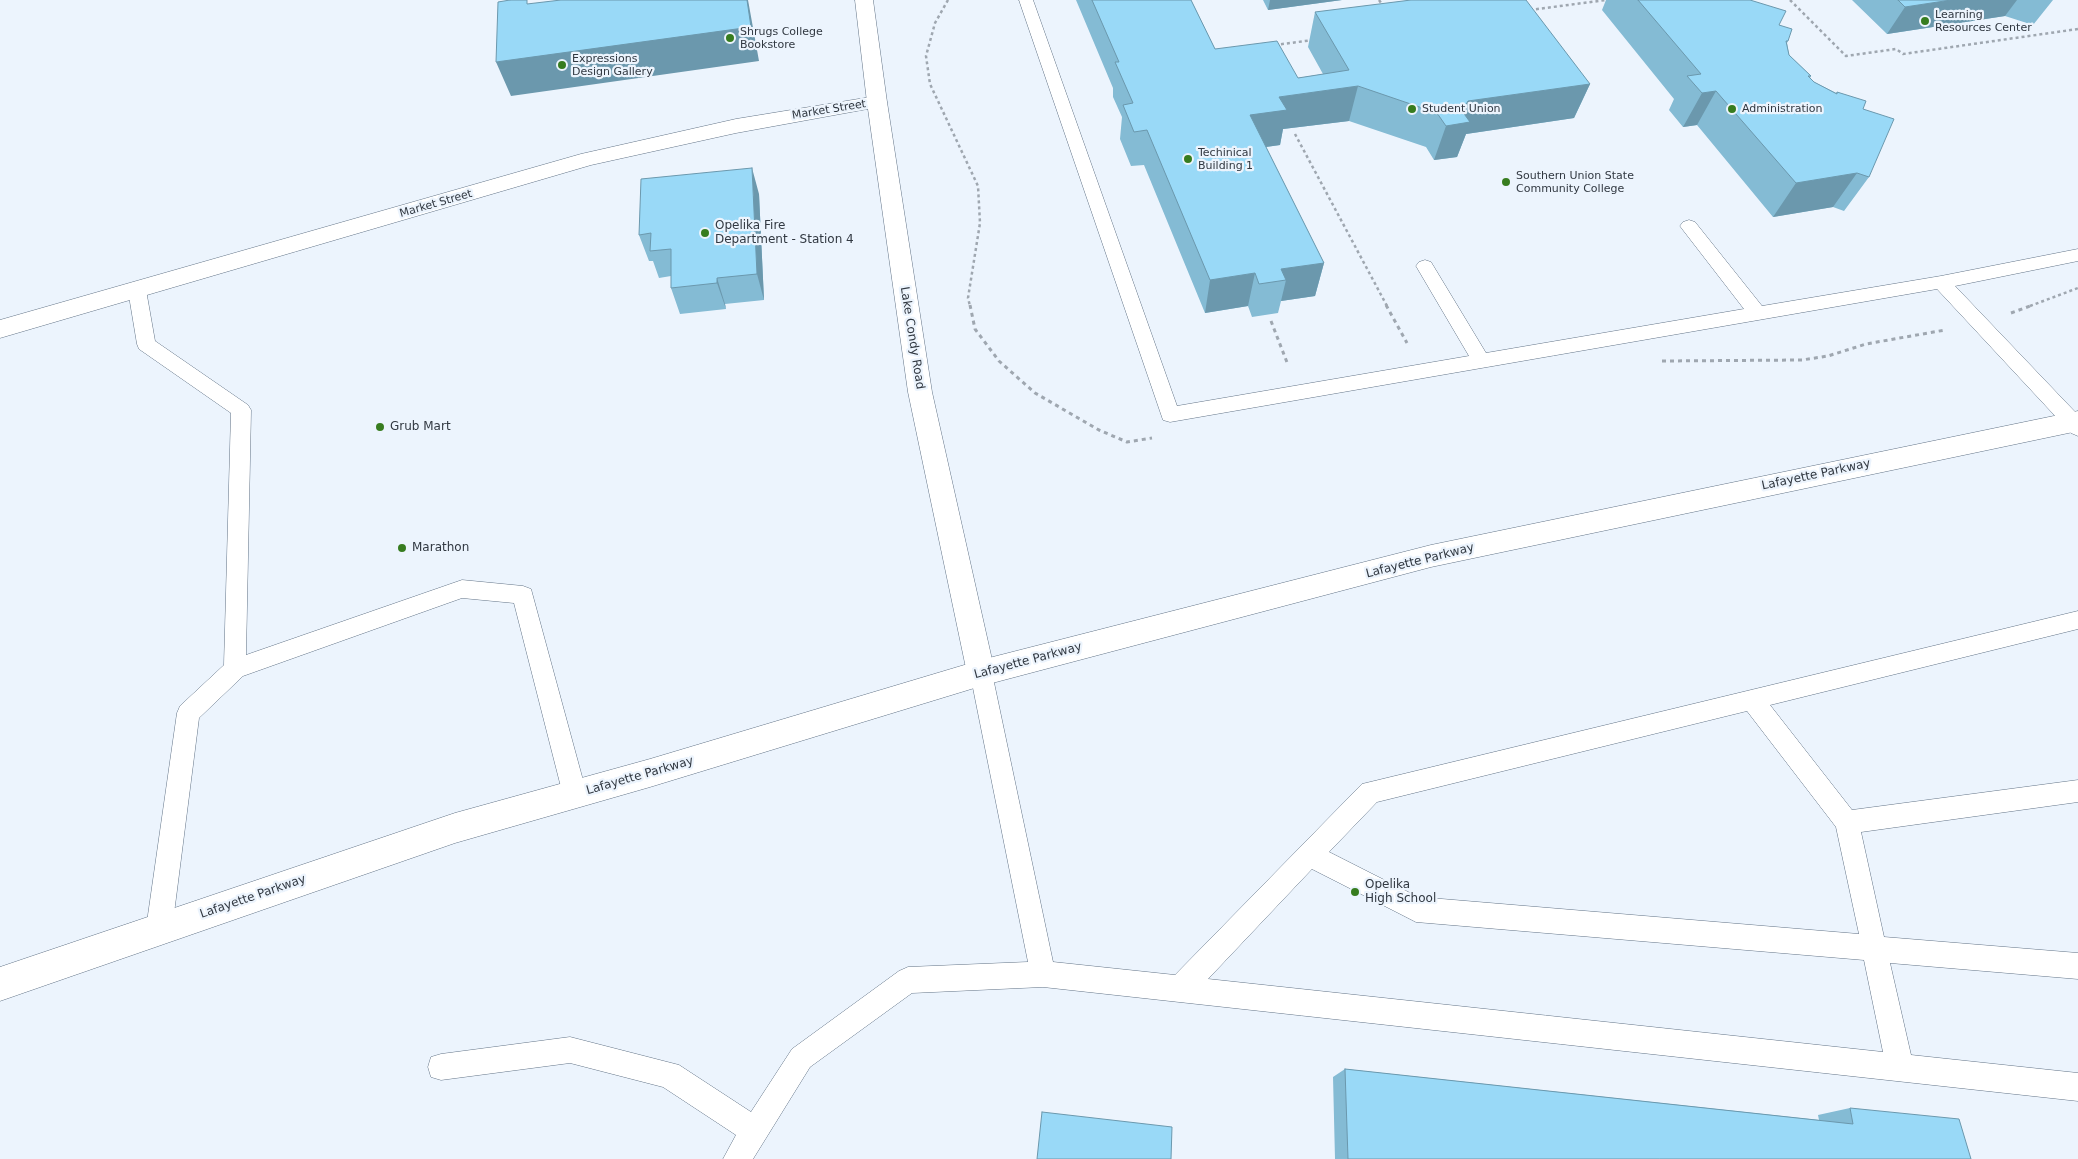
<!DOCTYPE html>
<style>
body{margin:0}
canvas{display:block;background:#ecf4fd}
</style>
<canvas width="2078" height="1159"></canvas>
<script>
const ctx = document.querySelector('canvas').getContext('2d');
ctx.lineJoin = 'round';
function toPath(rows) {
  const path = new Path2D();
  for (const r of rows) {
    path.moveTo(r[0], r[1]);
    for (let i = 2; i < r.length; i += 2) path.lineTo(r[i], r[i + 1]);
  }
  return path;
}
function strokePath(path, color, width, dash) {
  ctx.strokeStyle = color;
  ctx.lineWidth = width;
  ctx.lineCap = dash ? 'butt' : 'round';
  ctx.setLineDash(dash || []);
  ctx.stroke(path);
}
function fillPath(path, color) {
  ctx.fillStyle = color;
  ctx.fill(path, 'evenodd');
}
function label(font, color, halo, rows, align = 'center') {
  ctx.font = font + ' "DejaVu Sans",sans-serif';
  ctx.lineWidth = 4.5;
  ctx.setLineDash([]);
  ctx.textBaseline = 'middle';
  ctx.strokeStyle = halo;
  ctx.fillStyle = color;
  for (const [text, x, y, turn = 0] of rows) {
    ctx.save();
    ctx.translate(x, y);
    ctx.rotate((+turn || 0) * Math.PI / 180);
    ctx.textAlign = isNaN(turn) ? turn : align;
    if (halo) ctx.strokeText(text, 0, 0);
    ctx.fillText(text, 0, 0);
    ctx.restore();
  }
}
const pathFar1 = toPath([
 [948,0,935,23,926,56,930,84,978,186,980,223,968,298,970,306],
 [1379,0,1384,7],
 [1790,0,1846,56,1896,49,1903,54,2078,29],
 [1530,10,1606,0],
 [1275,45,1313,40],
 [1295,134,1387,306],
 [2030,306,2078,288]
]);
const path = toPath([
 [970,305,975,329,999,361,1035,393,1099,430,1127,442,1152,438],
 [1386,305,1407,343],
 [2011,313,2033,305],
 [1271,321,1288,365],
 [1662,361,1802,360,1828,356,1866,344,1945,330]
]);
const lane = toPath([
 [1019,0,1033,0,1177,406,1469,356,1416,266,1419,262,1425,260,1431,262,1486,353,1744,309,1683,230,1680,226,1683,222,1689,220,1695,222,1762,306,1941,276,2078,249,2078,261,1955,286,2078,415,2078,436,2071,433,1937,289,1170,422,1163,420,1019,0],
 [137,284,143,285,146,290,155,341,248,405,251,410,246,655,462,580,523,586,531,589,587,795,583,803,575,806,567,803,563,795,514,603,462,598,243,676,199,718,172,929,168,938,159,942,150,938,146,929,177,713,180,706,224,665,231,413,139,349,137,344,128,290,131,285,137,284],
 [2078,611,2078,629,1770,705,1852,810,2078,780,2078,802,1861,832,1884,937,2078,953,2078,979,1890,963,1911,1055,2078,1073,2078,1101,1043,987,912,993,810,1067,753,1159,723,1159,736,1135,663,1087,570,1063,441,1080,431,1077,428,1067,431,1057,441,1054,570,1037,679,1065,751,1112,792,1049,899,971,908,967,1028,962,970,673,973,666,981,663,989,666,992,673,1053,962,1175,975,1362,784,2078,611],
 [1747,711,1836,827,1859,934,1418,897,1329,852,1377,802,1747,711],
 [1312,869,1416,922,1864,960,1883,1052,1208,979,1312,869]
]);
const street = toPath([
 [877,96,884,98,887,102,884,106,736,133,591,165,0,338,0,320,581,154,736,119,877,96]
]);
const secondary = toPath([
 [855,0,873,0,887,102,932,392,995,673,991,682,981,686,971,682,967,673,908,392,867,102,855,0]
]);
const highway = toPath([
 [2078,411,2078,431,1431,567,981,686,650,787,455,843,0,1001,0,967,455,813,650,759,981,660,1431,545,2078,411]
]);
const wall = toPath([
 [1076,0,1191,0,1215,49,1298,78,1323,74,1308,47,1315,12,1590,84,1574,118,1466,134,1457,157,1434,160,1426,147,1349,121,1283,129,1280,145,1266,147,1324,263,1315,296,1281,301,1278,313,1252,317,1248,306,1205,313,1144,165,1131,166,1120,139,1122,117,1113,97,1113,88],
 [1263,0,1342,0,1268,10],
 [1606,0,1750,0,1779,25,1788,41,1787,43,1789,55,1811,76,1810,78,1814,82,1836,93,1837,92,1863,109,1869,177,1844,211,1833,207,1773,217,1697,125,1683,127,1669,110,1674,99,1602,10],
 [1852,0,2053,0,2033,25,2005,16,1887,34],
 [759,194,764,300,725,304,726,309,680,314,671,288,671,276,659,278,653,261,649,261,639,235],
 [1345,1069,1819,1120,1818,1115,1850,1108,1971,1159,1335,1159,1333,1077]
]);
const shadedWall = toPath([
 [747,0,748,0,750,11,759,61,511,96,496,62],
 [1270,0,1342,0,1268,10],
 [1951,0,2017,0,2005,16,1887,34,1905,7],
 [1590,84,1574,118,1466,134,1457,157,1434,160,1446,126,1462,111,1468,101],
 [1358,86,1349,121,1283,129,1280,145,1244,150,1250,115,1279,97],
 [1716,91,1697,125,1683,127,1702,93],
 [752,168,759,194,764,300,757,274],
 [1857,173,1833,207,1773,217,1796,183],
 [1324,263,1315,296,1281,301,1286,280,1281,269],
 [1255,273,1248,306,1205,313,1210,280],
 [717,278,725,304,726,309,717,283]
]);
const building = toPath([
 [510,0,527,0,527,4,561,0,747,0,751,27,496,62,498,2,510,0],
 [1092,0,1191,0,1215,49,1277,41,1298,78,1349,70,1315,12,1411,0,1526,0,1590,84,1468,101,1462,111,1470,122,1446,126,1437,113,1358,86,1279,97,1287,110,1250,115,1324,263,1281,269,1286,280,1259,284,1255,273,1210,280,1147,130,1134,132,1123,105,1133,103,1115,62,1119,62,1092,0],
 [1638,0,1750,0,1786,11,1779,25,1792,29,1788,41,1786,41,1789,55,1811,76,1808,76,1814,82,1837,94,1837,92,1866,101,1863,109,1894,119,1869,177,1857,173,1796,183,1716,91,1702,93,1687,76,1701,74,1638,0],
 [1898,0,1951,0,1905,7,1898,0],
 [752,168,757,274,717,278,717,283,671,288,671,249,650,251,651,233,639,235,641,179,752,168],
 [1345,1069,1853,1124,1850,1108,1959,1119,1971,1159,1348,1159,1345,1069],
 [1042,1112,1172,1127,1171,1159,1037,1159,1042,1112]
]);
const markers = [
 [1925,21,5,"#377c1f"],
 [730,38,5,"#377c1f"],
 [562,65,5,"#377c1f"],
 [1412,109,5,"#377c1f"],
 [1732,109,5,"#377c1f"],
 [1188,159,5,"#377c1f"],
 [1506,182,5,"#377c1f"],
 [705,233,5,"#377c1f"],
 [380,427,5,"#377c1f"],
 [402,548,5,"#377c1f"],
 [1355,892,5,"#377c1f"]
];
const farPoinames = [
 ["Learning",1935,15],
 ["Resources Center",1935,28],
 ["Shrugs College",740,32],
 ["Bookstore",740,45],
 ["Expressions",572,59],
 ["Design Gallery",572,72],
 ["Student Union",1422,109],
 ["Administration",1742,109],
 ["Techinical",1198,153],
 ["Building 1",1198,166],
 ["Southern Union State",1516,176],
 ["Community College",1516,189]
];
const farStreetnames = [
 ["Market Street",829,110,-9],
 ["Market Street",436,204,-16]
];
const poiNames = [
 ["Opelika Fire",715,226],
 ["Department - Station 4",715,240],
 ["Grub Mart",390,427],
 ["Marathon",412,548],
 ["Opelika",1365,885],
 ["High School",1365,899]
];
const streetNames = [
 ["Lake Condy Road",912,338,81],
 ["Lafayette Parkway",1816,475,-12],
 ["Lafayette Parkway",1420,561,-14],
 ["Lafayette Parkway",1028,661,-15],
 ["Lafayette Parkway",640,776,-16],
 ["Lafayette Parkway",253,897,-19]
];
strokePath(lane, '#637487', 1);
strokePath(street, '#637487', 1);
strokePath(secondary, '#637487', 1);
strokePath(highway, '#637487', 1);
strokePath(pathFar1, '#9fa7b0', 2.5, [3, 3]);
strokePath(path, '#9fa7b0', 3, [4, 4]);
fillPath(lane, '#fff');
fillPath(street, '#fff');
fillPath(secondary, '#fff');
fillPath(highway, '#fff');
fillPath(wall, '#84bbd4');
fillPath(shadedWall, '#6b98ad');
fillPath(building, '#99d9f7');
strokePath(building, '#6b98ad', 1);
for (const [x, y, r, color] of markers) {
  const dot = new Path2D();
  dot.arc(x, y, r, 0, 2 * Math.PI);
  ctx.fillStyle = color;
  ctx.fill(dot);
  strokePath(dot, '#ecf4fd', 2);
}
label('11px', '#313841', '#ecf4fd', farPoinames, 'left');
label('11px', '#313841', '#ecf4fd', farStreetnames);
label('12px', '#313841', '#ecf4fd', poiNames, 'left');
label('12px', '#313841', '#ecf4fd', streetNames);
</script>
